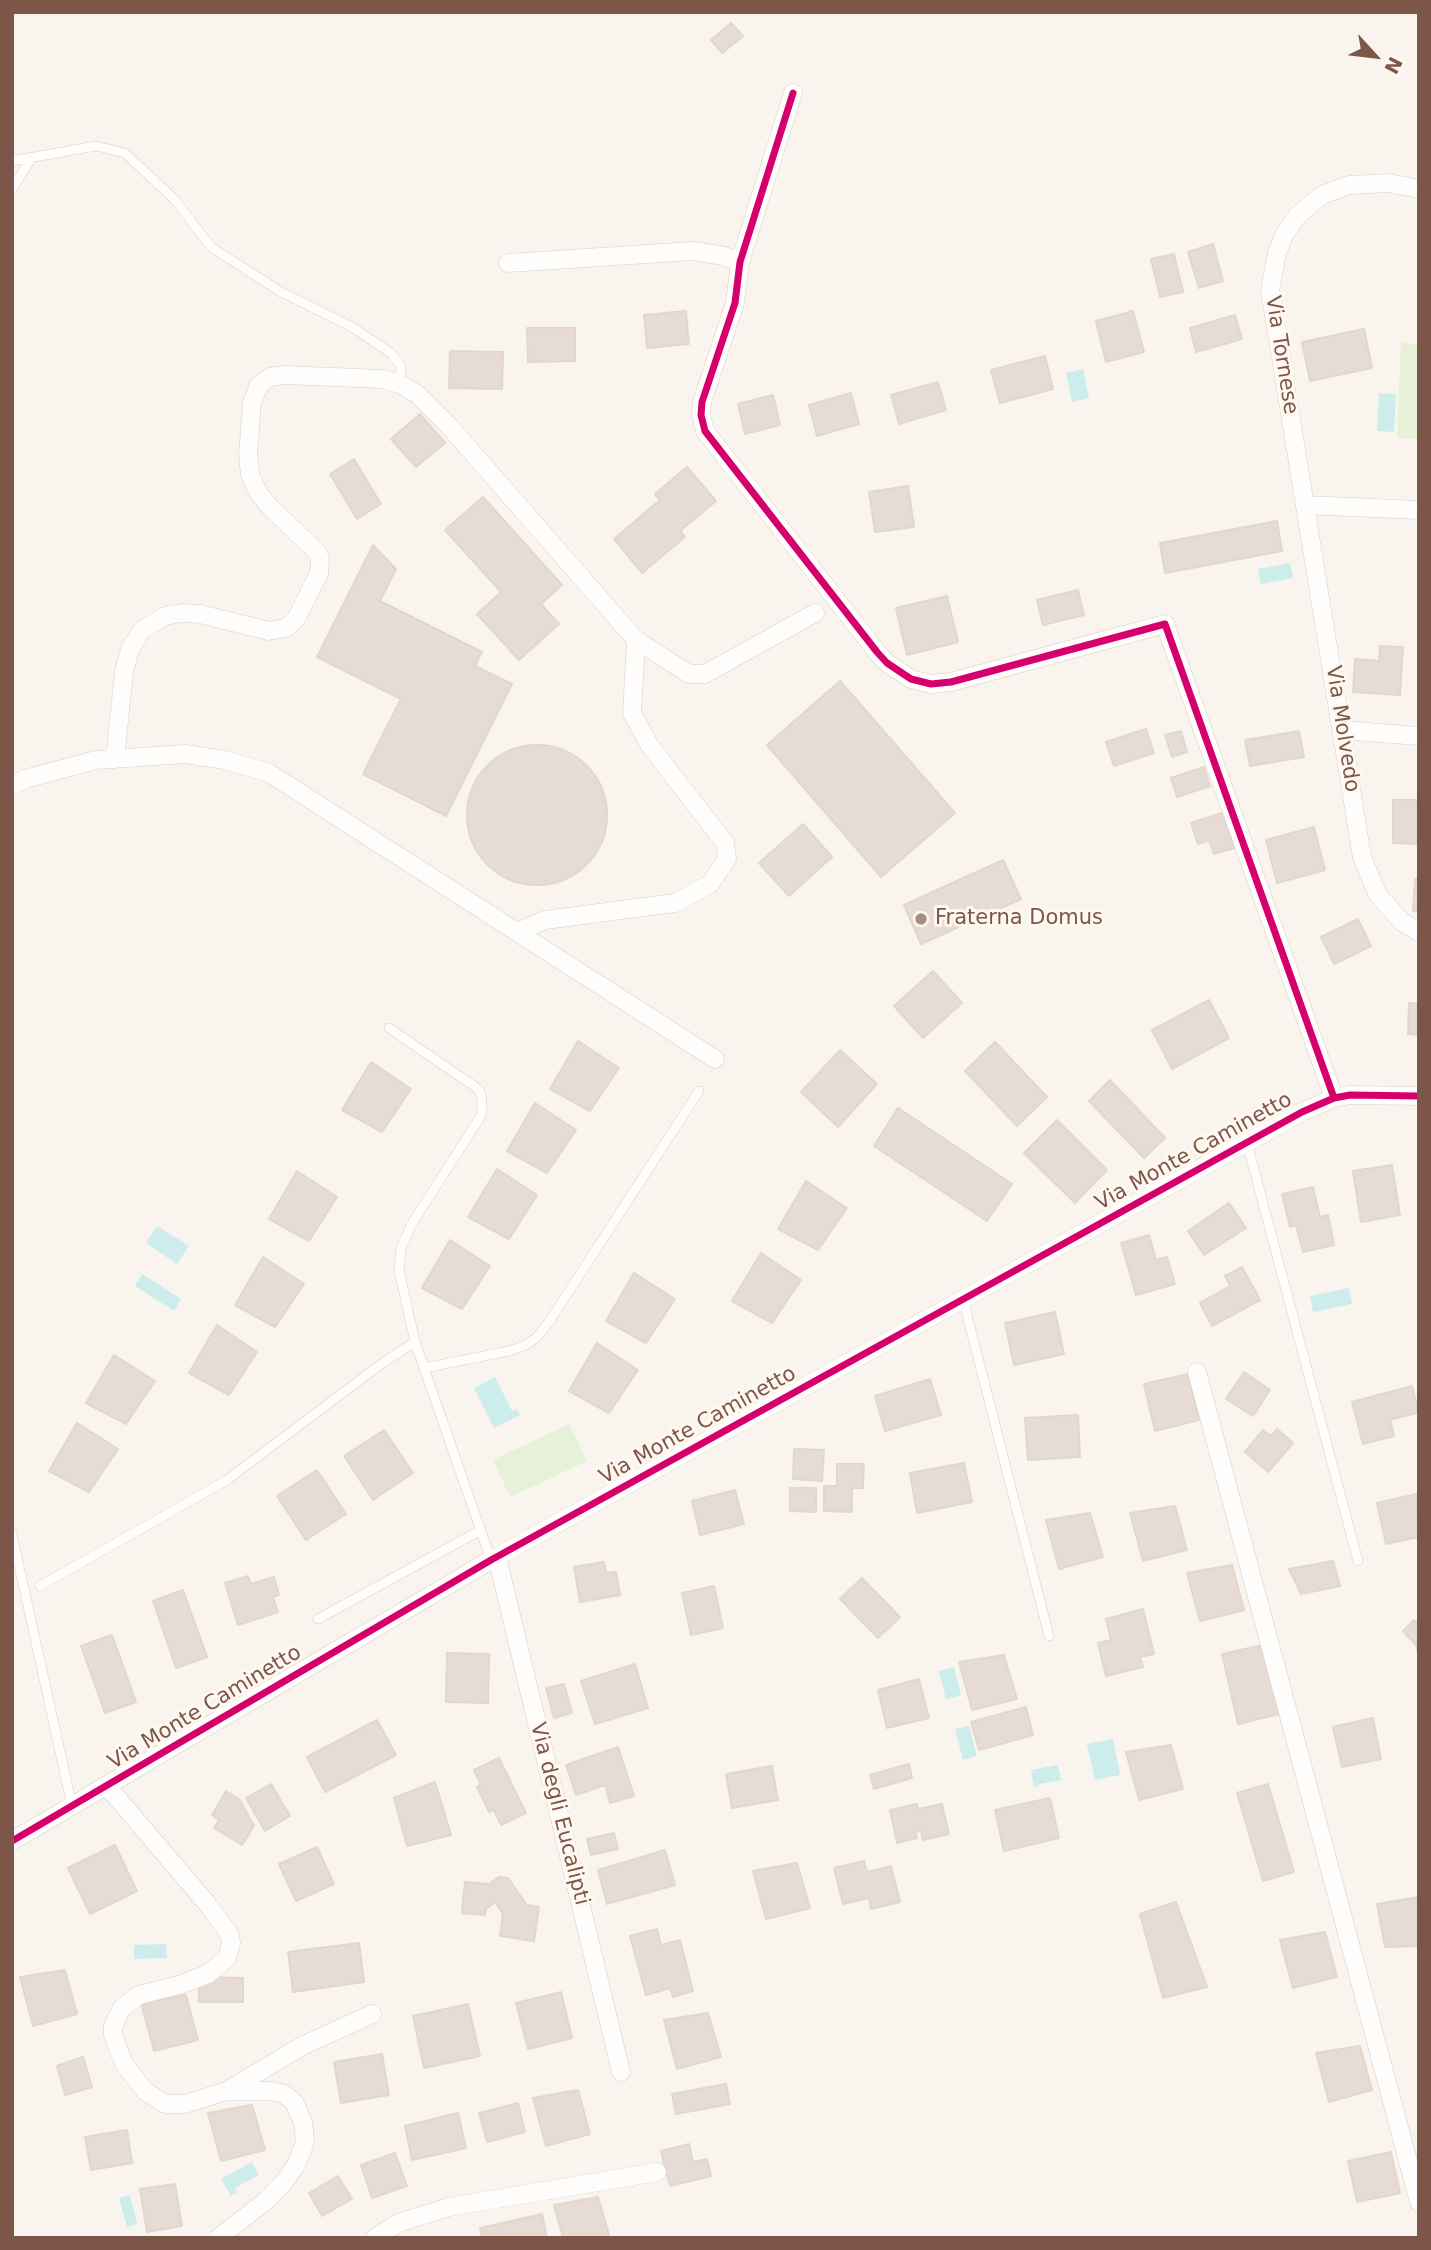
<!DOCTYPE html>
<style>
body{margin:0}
#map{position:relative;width:1431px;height:2250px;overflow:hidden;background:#f9f4ee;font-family:"DejaVu Sans",sans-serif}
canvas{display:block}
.frame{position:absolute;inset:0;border:14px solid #7c5749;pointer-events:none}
.north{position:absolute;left:1340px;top:21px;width:70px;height:70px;-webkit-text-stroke:5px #fff8f1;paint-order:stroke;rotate:117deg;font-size:19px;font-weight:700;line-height:28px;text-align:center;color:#7c5749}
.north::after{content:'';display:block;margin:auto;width:24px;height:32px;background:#7c5749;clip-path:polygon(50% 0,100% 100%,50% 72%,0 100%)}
</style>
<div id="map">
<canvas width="1431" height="2250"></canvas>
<div class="frame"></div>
<div class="north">N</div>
</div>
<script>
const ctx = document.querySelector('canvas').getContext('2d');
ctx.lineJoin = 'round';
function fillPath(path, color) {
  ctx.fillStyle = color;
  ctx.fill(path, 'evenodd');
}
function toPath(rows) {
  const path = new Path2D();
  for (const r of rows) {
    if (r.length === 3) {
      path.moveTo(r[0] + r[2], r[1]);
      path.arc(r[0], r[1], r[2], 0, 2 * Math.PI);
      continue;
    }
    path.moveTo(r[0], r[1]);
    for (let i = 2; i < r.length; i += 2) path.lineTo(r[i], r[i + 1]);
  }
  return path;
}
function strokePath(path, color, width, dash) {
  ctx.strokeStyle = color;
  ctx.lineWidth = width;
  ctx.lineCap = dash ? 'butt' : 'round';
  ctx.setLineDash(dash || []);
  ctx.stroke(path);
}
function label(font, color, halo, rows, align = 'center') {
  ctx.font = font + ' "DejaVu Sans",sans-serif';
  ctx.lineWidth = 6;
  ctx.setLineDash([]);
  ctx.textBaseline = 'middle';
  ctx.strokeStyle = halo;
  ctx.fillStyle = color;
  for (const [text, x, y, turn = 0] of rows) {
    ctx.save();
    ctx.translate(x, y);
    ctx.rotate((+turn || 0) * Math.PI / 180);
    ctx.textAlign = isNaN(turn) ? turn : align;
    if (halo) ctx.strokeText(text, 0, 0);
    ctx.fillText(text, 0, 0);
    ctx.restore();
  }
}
const green = toPath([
 [1401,343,1419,344,1419,439,1397,438],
 [569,1424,587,1461,510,1497,493,1460]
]);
const water = toPath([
 [1083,369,1089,398,1072,402,1066,373],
 [1379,393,1396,394,1394,432,1377,431],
 [1290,563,1293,578,1261,584,1258,569],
 [157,1226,189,1246,177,1264,146,1243],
 [142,1274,181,1299,174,1311,135,1286],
 [1349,1288,1352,1304,1313,1312,1310,1296],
 [495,1377,512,1411,517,1409,520,1415,494,1428,474,1388],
 [954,1667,961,1695,946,1699,939,1671],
 [969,1726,977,1756,963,1760,955,1729],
 [1113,1739,1120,1775,1095,1780,1087,1744],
 [1058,1765,1061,1780,1039,1784,1039,1786,1034,1787,1031,1770],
 [166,1944,167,1958,134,1959,134,1945],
 [252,2162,259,2175,235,2188,237,2192,231,2196,221,2179],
 [130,2195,137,2224,127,2227,119,2198]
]);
const building = toPath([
 [731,23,743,36,722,53,711,40,731,23],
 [1213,244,1223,281,1199,288,1188,252,1213,244],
 [1174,254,1183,292,1160,297,1151,259,1174,254],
 [686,311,689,344,647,348,644,315,686,311],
 [1133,311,1144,352,1106,362,1096,321,1133,311],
 [1235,315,1242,339,1196,352,1190,328,1235,315],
 [527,328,575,328,575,361,528,362,527,328],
 [1364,329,1372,368,1310,381,1302,342,1364,329],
 [450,351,503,352,502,389,449,388,450,351],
 [1045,356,1053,389,1000,403,991,370,1045,356],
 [938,382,946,410,899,424,891,395,938,382],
 [851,393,859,424,817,436,809,405,851,393],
 [773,395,780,425,745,434,738,404,773,395],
 [420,414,445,443,416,467,391,439,420,414],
 [354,459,381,504,357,519,330,474,354,459],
 [687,467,716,501,680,531,685,537,642,573,614,539,660,500,655,494,687,467],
 [908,486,914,527,875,532,869,492,908,486],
 [483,497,562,585,541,604,559,624,519,660,477,614,501,592,445,530,483,497],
 [1277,521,1282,551,1165,573,1160,543,1277,521],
 [373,545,396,569,380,601,482,652,475,666,512,684,446,816,363,774,401,699,317,657,373,545],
 [1078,590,1084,615,1043,625,1037,600,1078,590],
 [947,596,958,642,907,655,896,608,947,596],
 [1380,646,1403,647,1400,695,1353,692,1355,659,1379,661,1380,646],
 [840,681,955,813,881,877,767,745,840,681],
 [1146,729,1154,753,1114,766,1106,742,1146,729],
 [1181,731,1187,752,1172,757,1165,735,1181,731],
 [1299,731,1304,757,1250,766,1245,740,1299,731],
 [537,815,70],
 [1204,767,1210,786,1177,797,1171,778,1204,767],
 [1393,800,1419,800,1419,844,1393,843,1393,800],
 [1222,813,1234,848,1214,854,1209,840,1198,844,1191,823,1222,813],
 [803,824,832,857,789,896,759,863,803,824],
 [1314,827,1325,870,1277,883,1266,840,1314,827],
 [1003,860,1021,899,921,944,904,905,1003,860],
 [1415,879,1419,879,1419,911,1413,911,1415,879],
 [1358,919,1371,946,1334,964,1321,937,1358,919],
 [933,971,962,1003,923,1038,894,1006,933,971],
 [1209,1000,1229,1038,1172,1069,1152,1030,1209,1000],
 [1409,1003,1419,1004,1419,1035,1408,1034,1409,1003],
 [578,1041,619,1068,590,1111,550,1089,578,1041],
 [995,1042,1047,1097,1017,1126,965,1071,995,1042],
 [840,1050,877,1084,838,1127,801,1092,840,1050],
 [371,1062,411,1089,382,1132,342,1110,371,1062],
 [1110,1080,1165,1138,1144,1158,1089,1101,1110,1080],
 [535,1103,576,1130,547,1173,507,1151,535,1103],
 [898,1108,1012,1184,987,1221,874,1146,898,1108],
 [1057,1120,1107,1170,1075,1203,1024,1153,1057,1120],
 [1392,1165,1400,1215,1361,1222,1353,1171,1392,1165],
 [497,1169,537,1195,509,1239,468,1217,497,1169],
 [297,1171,337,1197,309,1241,269,1219,297,1171],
 [806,1181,847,1208,818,1250,778,1229,806,1181],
 [1313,1187,1320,1217,1328,1215,1334,1245,1303,1252,1296,1225,1290,1227,1282,1194,1313,1187],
 [1229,1203,1246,1228,1204,1255,1188,1231,1229,1203],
 [1149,1235,1156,1260,1167,1257,1175,1284,1136,1295,1121,1243,1149,1235],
 [450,1240,490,1266,462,1309,422,1288,450,1240],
 [761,1253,801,1280,772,1323,732,1301,761,1253],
 [263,1257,304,1284,275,1327,235,1305,263,1257],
 [1242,1267,1260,1300,1212,1326,1200,1303,1230,1286,1225,1276,1242,1267],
 [634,1273,675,1299,646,1343,606,1321,634,1273],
 [1055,1312,1064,1354,1014,1365,1005,1323,1055,1312],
 [217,1325,257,1352,229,1395,189,1373,217,1325],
 [597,1343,638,1370,609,1413,569,1391,597,1343],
 [114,1355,155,1381,126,1424,86,1403,114,1355],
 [1244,1372,1270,1390,1253,1416,1226,1399,1244,1372],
 [1188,1374,1199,1420,1155,1431,1144,1384,1188,1374],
 [930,1379,941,1415,885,1431,875,1396,930,1379],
 [1412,1386,1419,1412,1390,1420,1394,1436,1363,1444,1352,1402,1412,1386],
 [1078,1415,1080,1457,1028,1460,1025,1418,1078,1415],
 [77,1423,118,1449,89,1492,49,1471,77,1423],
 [1277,1429,1293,1443,1268,1472,1245,1452,1263,1430,1271,1436,1277,1429],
 [384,1430,413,1473,373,1500,344,1456,384,1430],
 [794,1449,824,1450,822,1481,793,1479,794,1449],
 [964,1463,972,1502,917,1513,910,1473,964,1463],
 [837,1464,864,1464,863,1488,852,1488,852,1512,824,1511,824,1486,837,1486,837,1464],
 [317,1470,346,1514,306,1540,277,1496,317,1470],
 [790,1488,816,1488,816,1512,790,1511,790,1488],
 [735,1490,744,1524,700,1535,692,1501,735,1490],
 [1417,1494,1419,1537,1386,1544,1377,1503,1417,1494],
 [1175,1506,1187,1550,1143,1561,1130,1513,1175,1506],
 [1090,1513,1103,1557,1059,1569,1046,1520,1090,1513],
 [1333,1561,1340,1586,1301,1594,1289,1569,1333,1561],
 [604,1562,606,1573,616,1572,620,1595,580,1602,574,1567,604,1562],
 [1232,1565,1244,1610,1200,1621,1187,1573,1232,1565],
 [248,1576,251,1584,274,1577,279,1595,273,1597,278,1612,238,1625,225,1583,248,1576],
 [862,1578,900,1617,878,1638,840,1599,862,1578],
 [714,1586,723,1628,691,1635,682,1593,714,1586],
 [183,1590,207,1657,176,1668,153,1601,183,1590],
 [1143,1609,1154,1654,1140,1657,1143,1667,1106,1676,1098,1643,1111,1640,1106,1619,1143,1609],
 [1414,1620,1419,1624,1419,1656,1416,1645,1403,1631,1414,1620],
 [112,1635,136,1702,105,1713,81,1646,112,1635],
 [1263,1645,1279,1714,1238,1724,1222,1654,1263,1645],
 [447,1653,489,1654,488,1703,446,1702,447,1653],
 [1004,1655,1017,1699,972,1710,959,1662,1004,1655],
 [635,1664,648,1708,595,1724,581,1681,635,1664],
 [919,1679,929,1718,887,1728,878,1690,919,1679],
 [564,1684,572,1713,554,1718,546,1688,564,1684],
 [1026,1707,1033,1735,979,1750,971,1722,1026,1707],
 [1373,1718,1381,1759,1342,1767,1333,1727,1373,1718],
 [377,1720,396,1755,325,1792,307,1757,377,1720],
 [1171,1745,1183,1789,1139,1800,1126,1752,1171,1745],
 [618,1747,634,1796,610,1803,605,1785,576,1795,566,1765,618,1747],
 [499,1758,526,1813,501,1825,494,1810,489,1812,477,1787,481,1785,474,1770,499,1758],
 [909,1764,912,1778,874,1789,870,1775,909,1764],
 [772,1766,778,1800,732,1808,726,1774,772,1766],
 [435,1782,451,1835,407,1846,394,1798,435,1782],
 [271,1784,290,1816,265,1831,246,1798,271,1784],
 [1268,1784,1294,1872,1263,1881,1237,1793,1268,1784],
 [226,1791,239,1799,254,1826,242,1845,214,1828,219,1820,212,1815,226,1791],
 [1050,1798,1059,1838,1004,1851,995,1810,1050,1798],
 [917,1804,918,1809,942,1804,949,1834,923,1840,921,1830,915,1832,917,1838,897,1843,890,1810,917,1804],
 [614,1833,618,1849,591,1855,587,1839,614,1833],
 [115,1845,137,1891,90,1914,68,1868,115,1845],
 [317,1847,334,1884,296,1901,279,1864,317,1847],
 [665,1850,675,1885,607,1904,598,1870,665,1850],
 [864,1861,867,1872,891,1866,900,1902,871,1909,869,1898,843,1904,834,1868,864,1861],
 [797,1863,810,1908,766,1919,753,1871,797,1863],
 [499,1877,508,1878,527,1905,539,1907,534,1941,500,1936,503,1914,495,1902,486,1909,485,1915,462,1913,465,1882,489,1884,499,1877],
 [1419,1897,1419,1946,1385,1947,1377,1904,1419,1897],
 [1176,1902,1207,1987,1163,1998,1140,1914,1176,1902],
 [657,1929,661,1945,680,1940,693,1991,673,1997,670,1988,646,1995,630,1936,657,1929],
 [1325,1932,1337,1977,1293,1988,1280,1940,1325,1932],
 [359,1943,364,1982,293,1992,288,1952,359,1943],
 [65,1970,77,2014,33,2026,20,1977,65,1970],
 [204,1977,243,1978,243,2002,199,2002,199,1984,204,1977],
 [561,1992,572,2038,528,2049,516,2003,561,1992],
 [186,1995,198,2040,154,2051,141,2003,186,1995],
 [468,2004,480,2056,424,2068,413,2016,468,2004],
 [708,2013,721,2057,677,2069,664,2020,708,2013],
 [1360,2046,1372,2090,1329,2102,1316,2053,1360,2046],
 [382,2054,389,2095,341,2103,334,2062,382,2054],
 [83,2057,92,2087,65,2095,57,2066,83,2057],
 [726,2084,730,2104,676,2114,672,2094,726,2084],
 [578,2090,590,2134,546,2146,533,2098,578,2090],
 [518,2103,525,2132,487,2142,479,2113,518,2103],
 [252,2105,265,2150,221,2161,208,2113,252,2105],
 [458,2113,466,2148,412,2160,405,2126,458,2113],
 [127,2130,132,2163,91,2170,85,2137,127,2130],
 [689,2144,693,2162,707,2159,711,2176,670,2186,661,2151,689,2144],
 [1391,2152,1400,2193,1357,2202,1348,2161,1391,2152],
 [395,2153,407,2186,372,2198,361,2165,395,2153],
 [338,2176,352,2199,322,2216,309,2193,338,2176],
 [175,2184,182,2226,147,2232,140,2189,175,2184],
 [598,2197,610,2238,563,2238,554,2205,598,2197],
 [542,2214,547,2238,482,2238,480,2228,542,2214]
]);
const service = toPath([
 [12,161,96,146,125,153,175,200,211,247,281,292,352,327,391,353,401,366,400,384],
 [12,189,31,159],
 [389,1028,474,1086,479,1090,482,1099,482,1112,479,1119,413,1222,401,1248,399,1270,415,1342,491,1560],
 [1247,1143,1358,1561],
 [963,1299,1049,1636],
 [424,1368,509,1351,526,1345,538,1336,549,1322,699,1091],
 [12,1534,72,1806],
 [40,1586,227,1480,381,1364,415,1342],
 [318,1619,481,1530]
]);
const minor = toPath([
 [793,93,740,262,735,303,702,402,701,415,705,431,877,652,887,663,911,679,931,684,951,682,1165,624,1334,1098],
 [1419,189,1389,183,1349,185,1322,195,1298,215,1284,235,1277,253,1270,290,1362,857,1378,895,1402,922,1419,932],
 [508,263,693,251,724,256,740,262],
 [1306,505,1419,510],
 [1342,730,1419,736],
 [115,759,124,672,130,649,142,630,165,616,182,613,200,614,269,631,286,628,296,619,319,573,320,558,317,552,270,507,259,494,250,475,248,454,252,403,259,385,270,377,284,375,383,379,400,384,417,394,449,426,636,640],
 [12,786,25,779,96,760,185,754,225,760,269,773,715,1059],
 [517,932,545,920,675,903,710,884,727,859,725,843,650,746,632,713,636,640,689,674,705,674,815,613],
 [1197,1372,1419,2202],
 [497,1557,621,2072],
 [107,1786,209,1906,230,1935,231,1943,227,1958,208,1974,179,1985,139,1995,122,2008,113,2026,113,2035,124,2064,145,2091,165,2104,185,2104,227,2091,271,2091,284,2094,294,2102,303,2122,305,2140,303,2148,296,2165,285,2181,267,2200,218,2238],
 [12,1841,491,1560,1302,1112,1334,1098,1350,1095,1419,1096],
 [230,2089,302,2046,372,2014],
 [375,2238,398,2223,449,2207,657,2172]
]);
const cycleway = toPath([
 [793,93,740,262,735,303,702,402,701,415,705,431,877,652,887,663,911,679,931,684,951,682,1165,624,1334,1098],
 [12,1841,491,1560,1302,1112,1334,1098,1350,1095,1419,1096]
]);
const markers = [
 [921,919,7,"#a88e83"]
];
const streetNames = [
 ["Via Tornese",1281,355,81],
 ["Via Molvedo",1342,729,81],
 ["Via Monte Caminetto",1194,1152,-29],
 ["Via Monte Caminetto",698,1426,-29],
 ["Via Monte Caminetto",205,1708,-31],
 ["Via degli Eucalipti",559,1814,76]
];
const poiNames = [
 ["Fraterna Domus",935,919]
];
fillPath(green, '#e7f1d7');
fillPath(water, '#cdecec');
fillPath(building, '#e6dcd5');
strokePath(building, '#e3d6cf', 2);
strokePath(service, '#d9cfca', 10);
strokePath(minor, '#d9cfca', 19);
strokePath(service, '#fefdfc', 9);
strokePath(minor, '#fefdfc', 18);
strokePath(cycleway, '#d6006c', 7);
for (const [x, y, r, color] of markers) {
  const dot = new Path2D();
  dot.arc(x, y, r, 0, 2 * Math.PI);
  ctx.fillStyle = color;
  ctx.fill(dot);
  strokePath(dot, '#fff8f1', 2.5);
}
label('21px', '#7c5749', '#fff8f1', streetNames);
label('21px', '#7c5749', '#fff8f1', poiNames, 'left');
</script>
